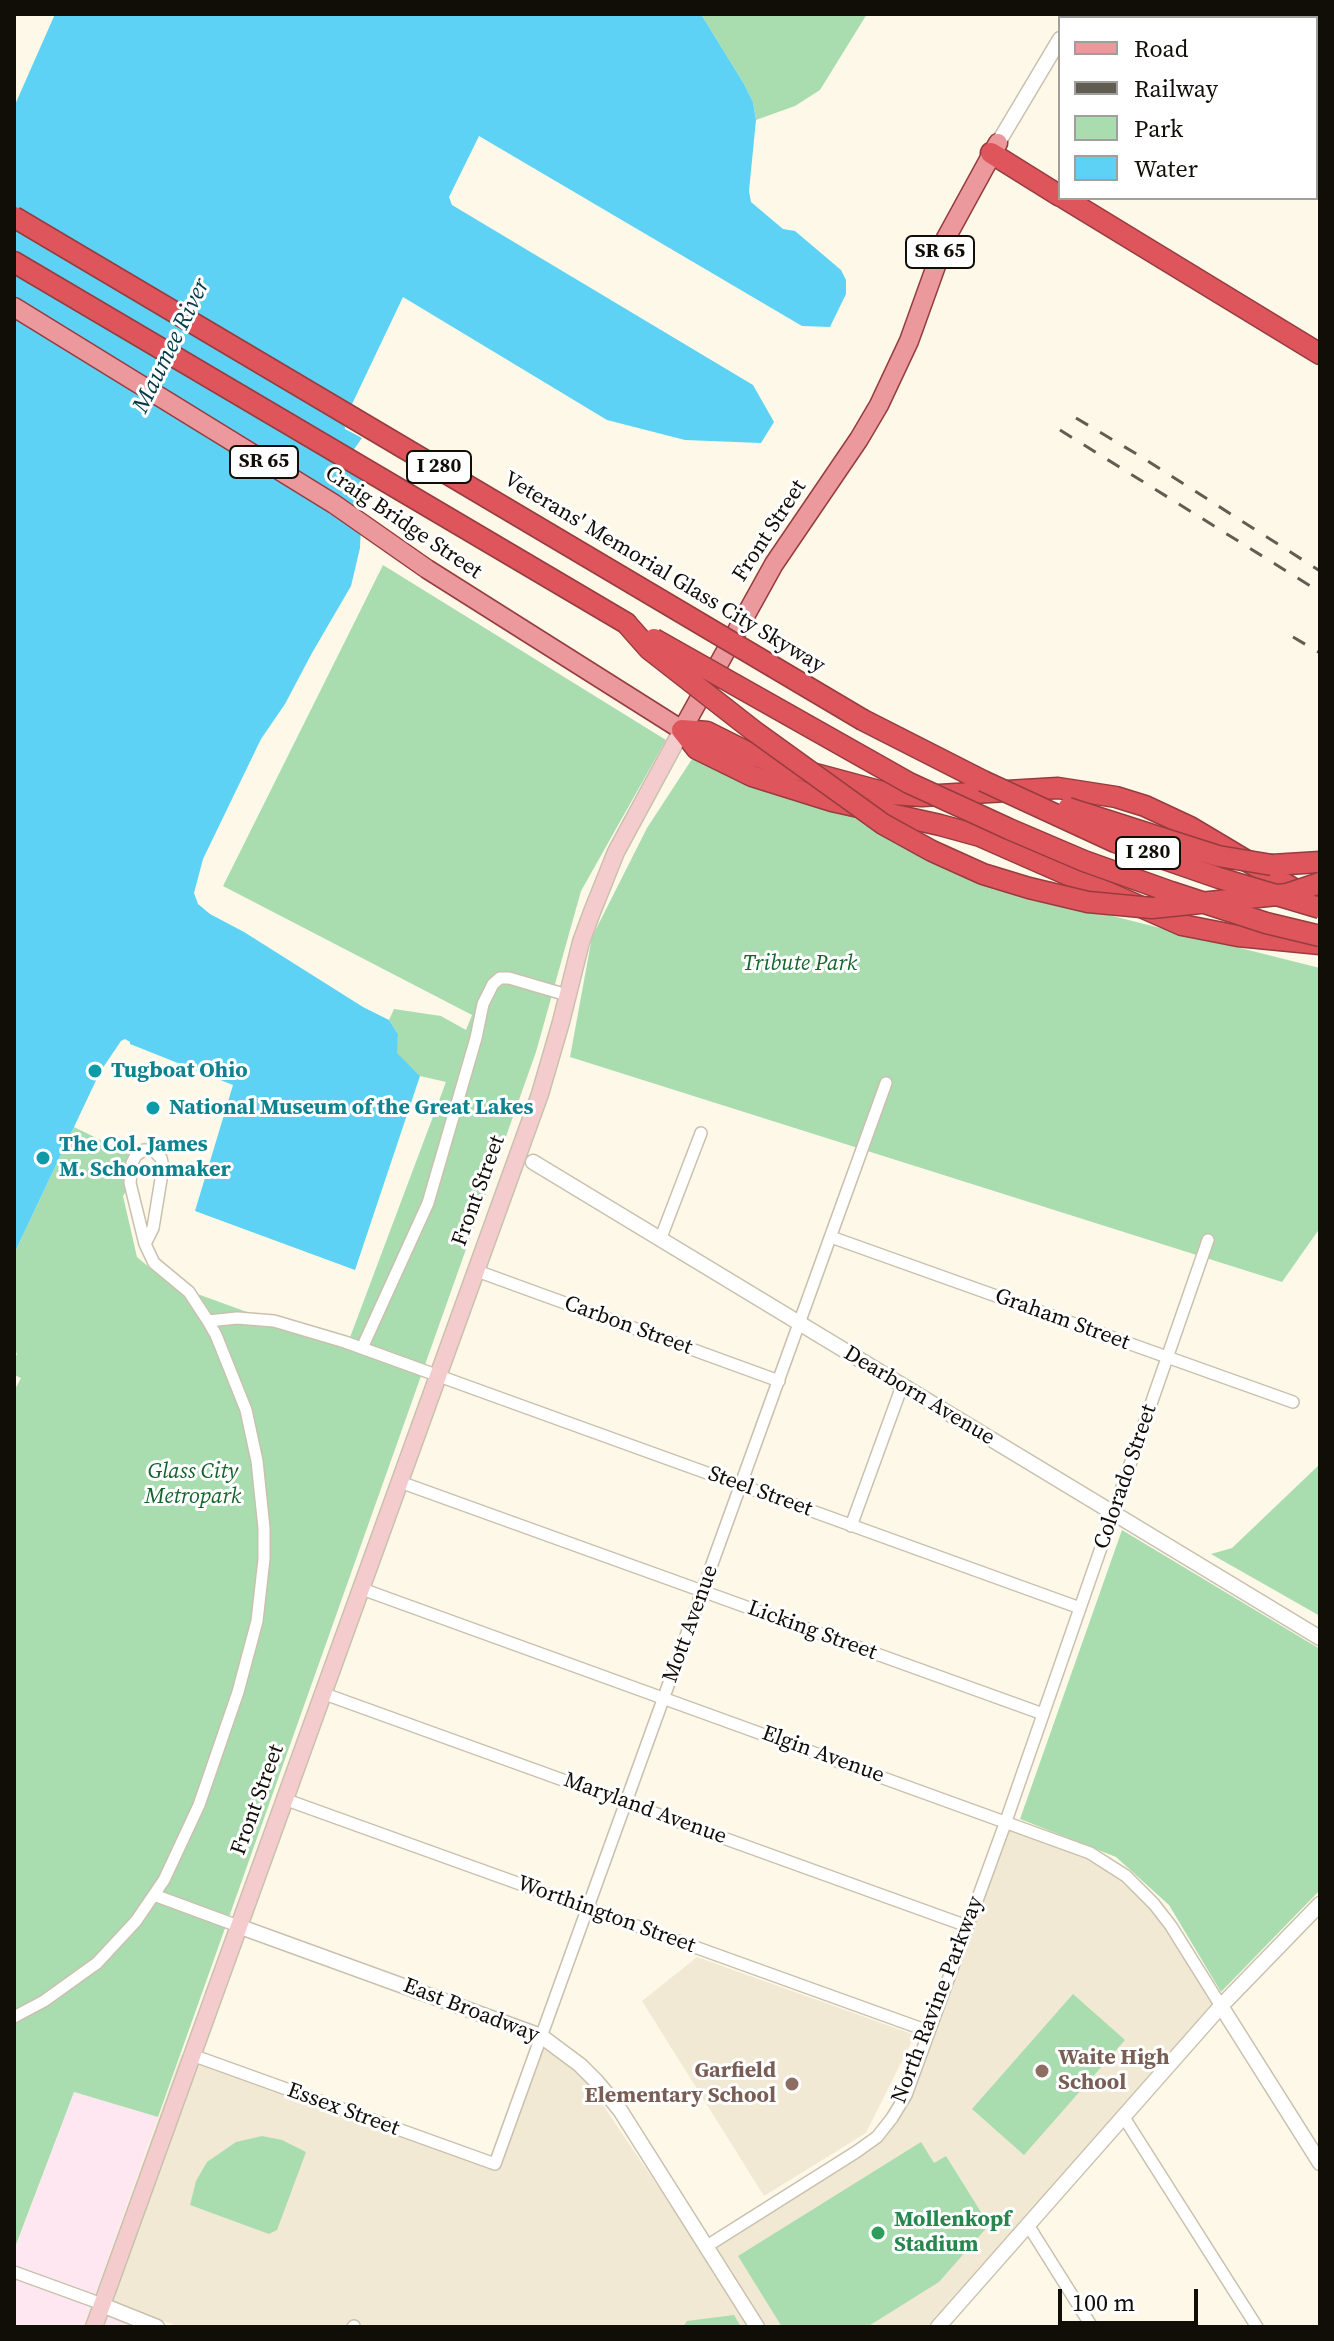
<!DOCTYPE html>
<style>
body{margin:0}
#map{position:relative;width:1334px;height:2341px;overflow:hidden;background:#fef8e8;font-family:"Source Serif 4",serif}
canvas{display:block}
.frame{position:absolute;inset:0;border:16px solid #110e08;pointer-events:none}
.legend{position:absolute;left:1058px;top:16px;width:260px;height:184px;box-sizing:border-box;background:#fff;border:2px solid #a09f9c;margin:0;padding:10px 14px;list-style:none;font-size:24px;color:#110e08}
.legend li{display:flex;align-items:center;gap:16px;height:40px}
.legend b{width:40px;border:2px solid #a09f9c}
.scale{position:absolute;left:1058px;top:2289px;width:140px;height:36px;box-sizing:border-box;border:4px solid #110e08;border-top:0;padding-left:10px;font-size:24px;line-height:28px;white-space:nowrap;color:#110e08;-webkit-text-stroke:6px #fff;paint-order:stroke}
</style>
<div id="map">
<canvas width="1334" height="2341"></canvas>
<div class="frame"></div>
<ul class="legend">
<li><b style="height:10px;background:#eb999d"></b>Road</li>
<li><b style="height:10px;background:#615d53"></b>Railway</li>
<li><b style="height:22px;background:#a9ddb0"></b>Park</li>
<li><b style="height:22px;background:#5dd2f4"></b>Water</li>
</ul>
<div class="scale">100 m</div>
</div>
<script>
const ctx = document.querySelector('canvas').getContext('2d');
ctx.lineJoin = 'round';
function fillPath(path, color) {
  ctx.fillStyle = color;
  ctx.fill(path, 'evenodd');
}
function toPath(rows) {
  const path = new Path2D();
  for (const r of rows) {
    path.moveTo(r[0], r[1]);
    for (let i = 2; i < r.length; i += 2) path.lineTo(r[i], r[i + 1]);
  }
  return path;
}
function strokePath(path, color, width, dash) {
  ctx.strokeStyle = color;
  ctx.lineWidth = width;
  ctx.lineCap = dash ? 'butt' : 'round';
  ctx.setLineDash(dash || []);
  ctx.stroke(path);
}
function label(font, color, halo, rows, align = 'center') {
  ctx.font = font + ' "Source Serif 4",serif';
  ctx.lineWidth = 6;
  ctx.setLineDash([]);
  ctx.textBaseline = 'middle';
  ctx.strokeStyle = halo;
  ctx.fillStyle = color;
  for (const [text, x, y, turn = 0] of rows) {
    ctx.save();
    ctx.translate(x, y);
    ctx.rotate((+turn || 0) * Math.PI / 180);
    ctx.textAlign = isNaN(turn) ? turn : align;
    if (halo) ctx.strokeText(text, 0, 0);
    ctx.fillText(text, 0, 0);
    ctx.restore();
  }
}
const industrial = toPath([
 [74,2092,158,2117,96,2293,161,2320,158,2327,14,2327,14,2251]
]);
const education = toPath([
 [1006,1821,1090,1853,1137,1886,1221,2006,938,2327,179,2327,96,2294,181,2055,197,2064,497,2170,544,2046,584,2077,705,2256,882,2140,911,2098],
 [697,1957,915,2035,866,2133,764,2196,642,2001]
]);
const green = toPath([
 [701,14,867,14,820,90,795,106,756,120,753,102,744,84],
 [383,565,666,740,581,891,536,1052,158,2117,74,2092,14,2250,14,1391,21,1378,14,1375,14,1360,17,1354,14,1349,14,1254,74,1127,129,1154,124,1170,128,1188,123,1196,137,1257,150,1268,170,1284,346,1348,446,1082,420,1076,396,1053,398,1034,389,1020,394,1009,441,1016,466,1030,472,1015,223,886],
 [692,759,810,803,865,817,989,885,1320,968,1320,1228,1282,1282,570,1057,592,937,647,828],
 [1320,1464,1320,1616,1211,1554,1232,1548],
 [1122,1530,1320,1649,1320,1890,1221,1992,1169,1905,1116,1857,1020,1819],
 [1073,1994,1125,2040,1024,2155,972,2109],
 [262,2136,282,2140,306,2152,277,2230,269,2234,190,2205,196,2181,207,2162,236,2142],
 [921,2142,934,2163,946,2156,989,2225,939,2282,867,2327,782,2327,738,2256],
 [734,2315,741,2327,683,2327,687,2321]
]);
const water = toPath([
 [55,14,701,14,744,84,753,102,756,120,749,191,751,202,783,229,795,231,841,270,846,280,846,294,830,327,802,326,479,136,449,197,452,205,753,385,774,422,761,443,685,440,607,420,403,297,344,421,345,429,362,438,350,455,361,468,362,500,360,548,351,586,312,653,285,704,261,739,203,859,194,893,198,904,210,914,244,932,363,1007,389,1020,398,1034,397,1053,420,1076,355,1270,195,1211,233,1085,130,1044,130,1042,125,1039,121,1041,100,1072,14,1254,14,107]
]);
const minor = toPath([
 [1223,14,1224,18],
 [831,1237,1293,1402],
 [660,1240,701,1133],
 [145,1244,153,1228,163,1167,161,1158,154,1151,144,1150,136,1155,132,1163,130,1183,145,1244,154,1263,189,1292,208,1321,237,1318,274,1321,345,1342,1080,1608],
 [477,1271,779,1381],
 [362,1348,428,1203,476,1038,483,1004,493,984,500,978,509,978,567,995],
 [400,1482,1043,1714],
 [851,1526,902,1386],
 [362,1589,1090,1853,1126,1876,1154,1904,1171,1926,1221,2006],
 [322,1693,967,1926],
 [284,1799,928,2031],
 [154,1895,238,1926],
 [14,2017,44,2001,97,1963,136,1921,164,1880,199,1805,238,1692,257,1621,264,1559,264,1528,257,1461,246,1410,216,1335,208,1321],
 [192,2055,495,2164,886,1083],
 [1123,2116,1257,2327],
 [1028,2225,1092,2327],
 [707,2246,856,2152,877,2137,892,2118,906,2095,1006,1821,1208,1240],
 [14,2272,102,2304],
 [353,2327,354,2326]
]);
const tertiary = toPath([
 [1073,18,1075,14],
 [998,143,1060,39],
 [533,1162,1320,1638],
 [238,1926,541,2036,580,2065,597,2082,620,2110,757,2327],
 [1221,2006,1320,2163],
 [102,2305,157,2327],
 [938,2327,1221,2006,1320,1904]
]);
const secondary = toPath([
 [94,2327,540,1094,561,1022,581,942,592,912,616,852,682,730]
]);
const primary = toPath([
 [14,307,334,504,427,569,682,730,774,564,859,439,879,405,909,341,946,238,998,143]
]);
const motorway = toPath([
 [991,153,1060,196],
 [1064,198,1320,354],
 [14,262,626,623],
 [863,720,983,781],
 [682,730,697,749,752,776,832,801,940,825,980,836,1182,925,1238,936,1320,944],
 [682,730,707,732,751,754,782,765,890,794,922,796,1058,788,1116,797,1145,806,1190,827,1309,898],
 [1272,865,1320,862]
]);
const rail = toPath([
 [1076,418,1140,456,1320,571],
 [1060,430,1320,592],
 [1293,637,1320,653]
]);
const motorwayBridge = toPath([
 [14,217,863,720],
 [626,623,649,649,754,731,883,824,932,851,983,874,1029,888,1088,902,1152,908,1287,894,1320,883],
 [654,639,909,783,1009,829,1084,861,1171,892,1266,923,1320,936],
 [983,781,1115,842,1219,878,1320,908],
 [1068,808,1218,856,1272,865]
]);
const markers = [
 [95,1071,8,"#0f9aa8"],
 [153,1108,8,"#0f9aa8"],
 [43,1158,8,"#0f9aa8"],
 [1042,2071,8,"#8d6e63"],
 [792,2084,8,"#8d6e63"],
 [878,2233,8,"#2e9e5b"]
];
const shields = [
 [940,252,68],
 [264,462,68],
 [439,467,64],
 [1148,853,64]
];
const shieldNames = [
 ["SR 65",940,252],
 ["SR 65",264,462],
 ["I 280",439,467],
 ["I 280",1148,853]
];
const streetNames = [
 ["Craig Bridge Street",403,523,34],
 ["Front Street",770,531,-57],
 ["Veterans' Memorial Glass City Skyway",664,573,31],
 ["Front Street",479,1191,-70],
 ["Graham Street",1062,1320,20],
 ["Carbon Street",628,1326,20],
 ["Dearborn Avenue",919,1396,31],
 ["Colorado Street",1126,1477,-71],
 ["Steel Street",760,1492,20],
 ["Mott Avenue",691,1624,-70],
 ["Licking Street",812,1631,20],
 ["Elgin Avenue",823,1755,20],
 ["Front Street",258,1800,-70],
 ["Maryland Avenue",645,1809,20],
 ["Worthington Street",606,1915,20],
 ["North Ravine Parkway",938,2000,-69],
 ["East Broadway",471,2011,21],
 ["Essex Street",343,2110,20]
];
const parkNames = [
 ["Tribute Park",800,964],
 ["Glass City",193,1472],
 ["Metropark",193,1497]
];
const cultureNames = [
 ["Tugboat Ohio",111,1071],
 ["National Museum of the Great Lakes",169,1108],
 ["The Col. James",59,1145],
 ["M. Schoonmaker",59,1170]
];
const educationNames = [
 ["Waite High",1058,2058],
 ["School",1058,2083],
 ["Garfield",776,2071,"right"],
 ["Elementary School",776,2096,"right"]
];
const leisureNames = [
 ["Mollenkopf",894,2220],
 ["Stadium",894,2245]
];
const waterNames = [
 ["Maumee River",172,346,-64]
];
fillPath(industrial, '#ffe7f1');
fillPath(education, '#f2e9d4');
fillPath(green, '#a9ddb0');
fillPath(water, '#5dd2f4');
strokePath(minor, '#c9c1ae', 14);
strokePath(tertiary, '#c9c1ae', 17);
strokePath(secondary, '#c9c1ae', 19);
strokePath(primary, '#963c3f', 21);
strokePath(motorway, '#963c3f', 23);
strokePath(minor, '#fff', 11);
strokePath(tertiary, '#fff', 14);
strokePath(secondary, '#f5ccce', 16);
strokePath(primary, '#eb999d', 18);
strokePath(motorway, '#de555c', 20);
strokePath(rail, '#615d53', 3, [14, 14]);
strokePath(motorwayBridge, '#963c3f', 23, []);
strokePath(motorwayBridge, '#de555c', 20);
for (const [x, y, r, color] of markers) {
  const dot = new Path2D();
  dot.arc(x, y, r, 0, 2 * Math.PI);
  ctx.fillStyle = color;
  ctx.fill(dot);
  strokePath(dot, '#fff', 3);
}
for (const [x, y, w] of shields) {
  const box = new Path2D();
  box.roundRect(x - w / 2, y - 16, w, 32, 6);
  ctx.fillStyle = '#fff';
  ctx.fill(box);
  strokePath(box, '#110e08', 2);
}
label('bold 20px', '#110e08', null, shieldNames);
label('22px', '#110e08', '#fff', streetNames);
label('italic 22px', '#12632c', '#fff', parkNames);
label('bold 22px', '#0d838f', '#fff', cultureNames, 'left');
label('bold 22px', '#785e54', '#fff', educationNames, 'left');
label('bold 22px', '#27864d', '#fff', leisureNames, 'left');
label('italic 24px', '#033b49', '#fff', waterNames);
</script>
